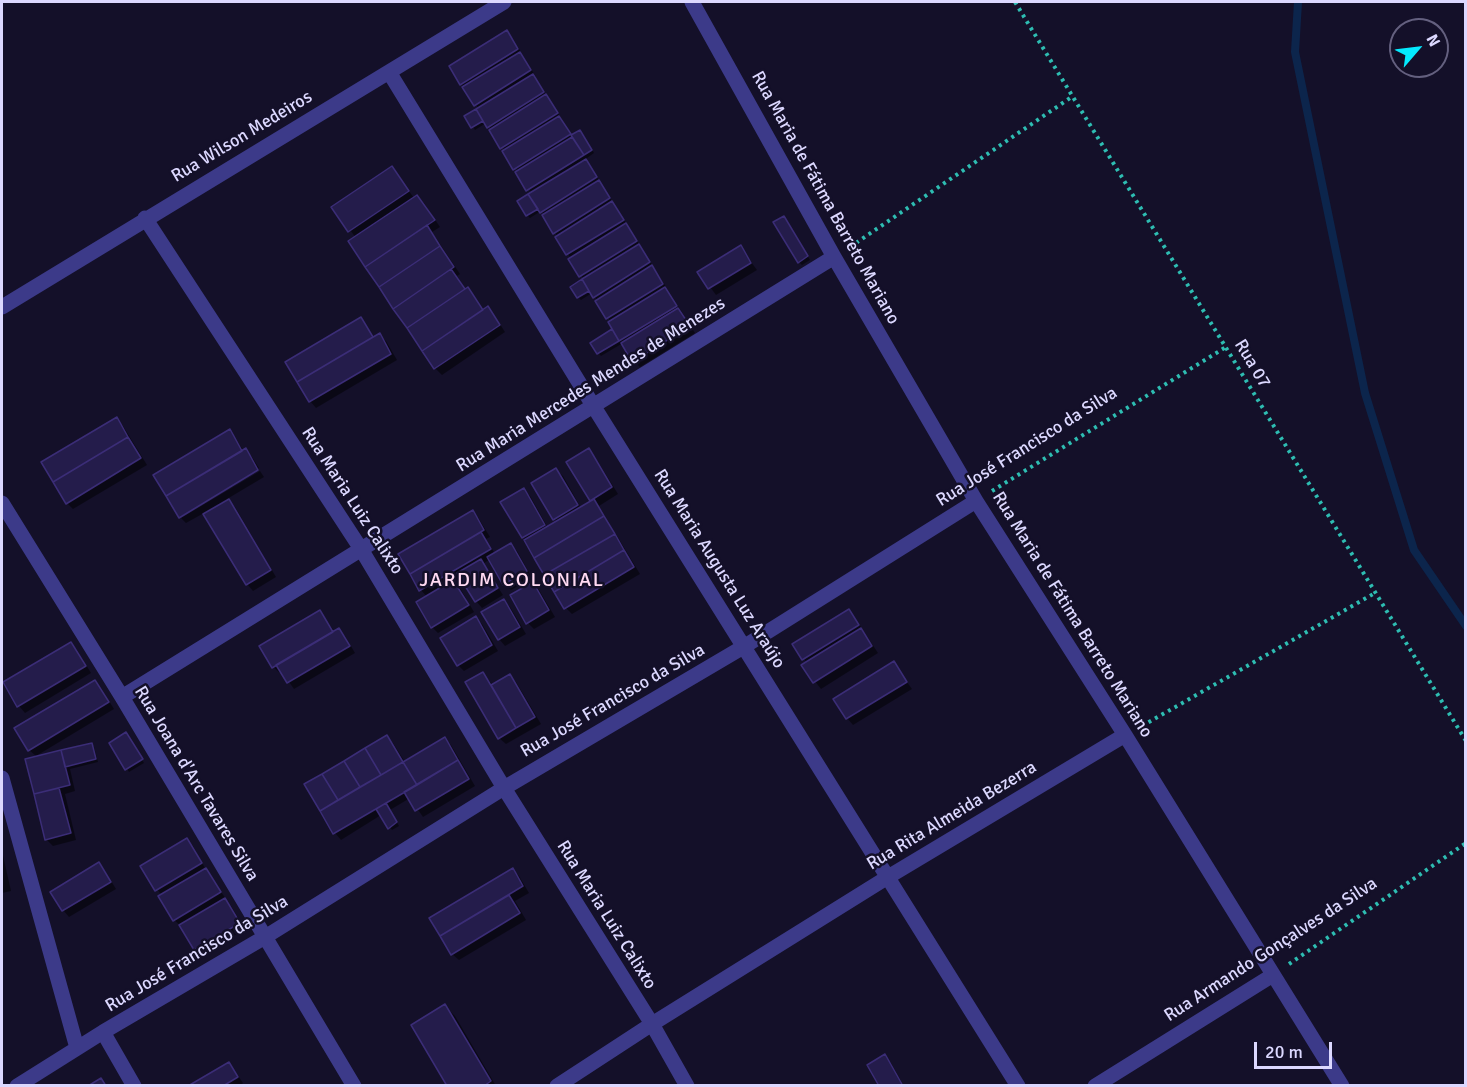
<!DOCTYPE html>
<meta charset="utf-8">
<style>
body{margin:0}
#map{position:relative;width:1467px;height:1087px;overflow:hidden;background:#141029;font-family:Signika,sans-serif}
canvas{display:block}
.frame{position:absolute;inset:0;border:3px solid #dcd8ff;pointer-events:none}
.north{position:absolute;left:1389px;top:18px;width:60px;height:60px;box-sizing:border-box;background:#141029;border:2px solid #64607f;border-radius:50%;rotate:62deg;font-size:16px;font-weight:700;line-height:24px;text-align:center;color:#dcd8ff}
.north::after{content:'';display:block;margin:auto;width:21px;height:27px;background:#04eaff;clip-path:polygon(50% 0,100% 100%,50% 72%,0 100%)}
.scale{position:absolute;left:1254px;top:1042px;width:78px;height:27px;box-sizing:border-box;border:3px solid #dcd8ff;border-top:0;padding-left:8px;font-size:18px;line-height:21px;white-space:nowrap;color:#dcd8ff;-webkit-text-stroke:4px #141029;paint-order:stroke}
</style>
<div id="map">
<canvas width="1467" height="1087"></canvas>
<div class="frame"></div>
<div class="north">N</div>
<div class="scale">20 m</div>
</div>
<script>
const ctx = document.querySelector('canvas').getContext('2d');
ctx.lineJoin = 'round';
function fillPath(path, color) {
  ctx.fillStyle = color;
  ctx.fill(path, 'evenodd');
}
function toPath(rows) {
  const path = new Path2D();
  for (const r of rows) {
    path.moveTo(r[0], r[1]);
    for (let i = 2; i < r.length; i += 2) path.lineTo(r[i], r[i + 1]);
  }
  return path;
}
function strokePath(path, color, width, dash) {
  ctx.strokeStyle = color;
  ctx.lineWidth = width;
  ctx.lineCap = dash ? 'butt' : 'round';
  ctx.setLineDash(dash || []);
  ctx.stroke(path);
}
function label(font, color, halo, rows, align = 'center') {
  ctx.font = font + ' Signika,sans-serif';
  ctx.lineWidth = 5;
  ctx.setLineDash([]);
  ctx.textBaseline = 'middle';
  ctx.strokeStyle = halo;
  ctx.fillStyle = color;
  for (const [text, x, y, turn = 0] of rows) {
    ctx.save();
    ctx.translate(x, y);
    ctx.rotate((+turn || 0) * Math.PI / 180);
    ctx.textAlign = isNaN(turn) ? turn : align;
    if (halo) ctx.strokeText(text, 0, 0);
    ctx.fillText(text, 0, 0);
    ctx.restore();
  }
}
const shadow = toPath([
 [506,32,513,39,536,77,535,78,573,136,580,132,583,134,594,153,587,158,588,163,695,333,640,367,634,361,623,343,601,356,599,354,592,343,612,331,616,336,611,322,592,293,581,300,578,297,584,280,544,215,541,211,530,218,527,215,532,194,492,130,486,123,475,130,466,117,479,109,461,84],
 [392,168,414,198,417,196,424,203,440,227,432,232,460,274,457,276,466,290,468,289,474,295,485,311,487,308,494,315,505,332,442,375,435,368,350,242,356,238,333,207],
 [786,221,810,260,802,265,799,262],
 [740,247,757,270,716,295,699,272],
 [361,319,375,338,379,335,386,341,397,360,316,408,310,401,287,362],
 [116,419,123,426,147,465,73,509,67,503],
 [229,431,244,451,246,450,252,457,259,468,179,515],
 [589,450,595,457,618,494,599,506,640,574,572,614,566,608,502,502,523,490,530,496,548,528,557,522,554,519,556,470,563,476,581,508,592,501,568,462],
 [260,471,264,477,227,499,235,507,276,577,253,591,247,584,204,513,186,523,181,518],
 [473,512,479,519,490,537,486,539,495,554,510,545,517,551,532,578,511,590,505,584,490,559,483,564,503,595,482,608,476,601,461,576,453,581,460,588,474,612,438,633,432,627,427,597,421,590,400,555],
 [532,583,539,590,555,617,534,629,528,623],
 [504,601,510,607,526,634,505,646,499,639],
 [319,611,335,632,339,630,345,636,355,653,294,689,282,672,280,673,273,667],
 [849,611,855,618,878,653,821,689,803,666,807,663,794,645],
 [476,618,482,624,498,651,464,671,458,665],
 [71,643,77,650,91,673,25,713,19,706,5,683],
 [893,663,912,689,853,725,847,718],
 [483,674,493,685,510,675,516,682,541,724,506,744,499,738],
 [95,681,101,688,114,709,36,756,29,750],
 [129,737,144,763,129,772,111,743],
 [387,737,393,743,405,762,444,739,451,745,475,786,423,817,410,798,390,810,399,826,392,830,381,815,341,840,335,833,306,785],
 [92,744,94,747,98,762,70,769,75,791,65,794,76,840,53,846,46,839,27,760],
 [187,840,193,846,206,870,226,899,225,900,231,906,245,929,202,956,195,949,181,926,174,920,162,896,142,867],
 [2,851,11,891,2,893],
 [99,864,105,871,116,889,69,917,63,910],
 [513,870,519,876,529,893,515,901,526,920,459,960,452,954,431,918],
 [445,1006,455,1016,496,1086,448,1086],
 [884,1056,891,1063,904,1086,881,1086],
 [229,1063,243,1083,240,1086,191,1086]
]);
const stream = toPath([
 [1298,2,1295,52,1365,393,1414,550,1466,626]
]);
const building = toPath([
 [507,30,518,49,460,85,449,66,507,30],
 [520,52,531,70,474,106,462,87,520,52],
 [533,74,544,92,487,128,476,109,533,74],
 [546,94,558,113,500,149,489,130,546,94],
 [476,109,483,121,471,128,464,116,476,109],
 [559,116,571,134,513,170,502,151,559,116],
 [580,130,592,150,584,155,571,135,580,130],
 [572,137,584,155,526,191,515,172,572,137],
 [586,159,597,177,540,213,528,194,586,159],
 [392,166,409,191,348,232,331,207,392,166],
 [599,180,610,198,553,234,542,215,599,180],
 [528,194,538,209,526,216,517,201,528,194],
 [417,195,435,220,365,267,348,241,417,195],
 [612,201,624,220,566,255,555,237,612,201],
 [784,216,808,256,798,263,773,222,784,216],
 [626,223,637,241,579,277,568,259,626,223],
 [427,225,440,246,379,287,365,267,427,225],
 [639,244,650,262,593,298,582,279,639,244],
 [741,245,751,263,708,289,697,272,741,245],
 [440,246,454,267,393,309,379,287,440,246],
 [652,265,663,284,606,319,595,301,652,265],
 [451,269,465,289,407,328,393,309,451,269],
 [582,279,589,291,577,298,570,287,582,279],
 [468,287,483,310,422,351,407,328,468,287],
 [665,287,677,306,619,341,608,322,665,287],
 [488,306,500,325,434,369,422,351,488,306],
 [678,308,690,326,632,362,621,343,678,308],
 [361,317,373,337,297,382,285,362,361,317],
 [612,329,619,341,597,354,590,343,612,329],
 [380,333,391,354,309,402,297,382,380,333],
 [117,417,128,437,53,482,41,462,117,417],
 [230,429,242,451,166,496,153,475,230,429],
 [128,437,141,458,66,504,53,482,128,437],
 [246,448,258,470,179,518,166,496,246,448],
 [589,448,612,487,590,501,566,462,589,448],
 [556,468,578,505,553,520,531,483,556,468],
 [524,488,545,525,522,538,500,502,524,488],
 [229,499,271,570,246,585,203,514,229,499],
 [594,499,604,516,534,558,524,540,594,499],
 [473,510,484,530,410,574,398,554,473,510],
 [604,516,615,534,544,575,534,558,604,516],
 [481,532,491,549,419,591,410,574,481,532],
 [615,534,624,550,554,592,544,575,615,534],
 [511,543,527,571,503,585,487,557,511,543],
 [624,550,634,567,564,609,554,592,624,550],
 [481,559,498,588,475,602,457,573,481,559],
 [453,580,469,605,431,628,416,602,453,580],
 [533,582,549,610,526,624,510,595,533,582],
 [504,599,520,627,498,640,481,612,504,599],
 [849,609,859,625,802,660,792,644,849,609],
 [320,610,333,632,272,668,259,646,320,610],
 [476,616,492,645,457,666,440,638,476,616],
 [339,628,350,646,287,683,276,665,339,628],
 [861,628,872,646,813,683,801,665,861,628],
 [71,642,86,666,17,707,3,682,71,642],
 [894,661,907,682,846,719,833,699,894,661],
 [483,672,516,728,498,739,465,682,483,672],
 [510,674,535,717,516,728,491,685,510,674],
 [95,680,109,702,28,751,14,728,95,680],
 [126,732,143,759,125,770,109,743,126,732],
 [387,735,403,762,381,775,365,748,387,735],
 [445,737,458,760,417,785,403,762,445,737],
 [92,743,96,759,65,767,61,750,92,743],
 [365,748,381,775,360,787,344,761,365,748],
 [61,750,70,785,34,794,25,759,61,750],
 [458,760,469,779,415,811,404,792,458,760],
 [344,761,360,787,338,800,322,774,344,761],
 [403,762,417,785,333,834,320,811,403,762],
 [322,774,338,800,320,811,304,784,322,774],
 [59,788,71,833,45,840,34,794,59,788],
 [386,803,397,822,388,829,376,809,386,803],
 [187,838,202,863,155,891,140,866,187,838],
 [99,862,111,882,62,911,50,892,99,862],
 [206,868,221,892,173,921,158,896,206,868],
 [513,868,523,886,440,936,429,918,513,868],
 [509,895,520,913,451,955,440,936,509,895],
 [225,898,240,923,194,950,179,925,225,898],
 [445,1004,491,1081,484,1086,447,1086,411,1025,445,1004],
 [885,1054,903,1086,879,1086,867,1065,885,1054],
 [229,1062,238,1077,223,1086,188,1086,229,1062],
 [101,1078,106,1086,88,1086,101,1078]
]);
const path = toPath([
 [1015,2,1466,741],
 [850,247,1073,96],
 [992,491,1226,347],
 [1142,726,1375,593],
 [1289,964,1466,843]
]);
const street = toPath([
 [692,2,834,257,976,501,1125,735,1342,1086],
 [389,72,594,407,1018,1086],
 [145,218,361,549,504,788,652,1024,687,1086],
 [2,307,504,2],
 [2,503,122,697,354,1086],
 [122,697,834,257],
 [2,778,77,1048],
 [103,1032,134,1086],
 [17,1086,103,1032,265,937,504,788,745,646,976,501],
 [557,1086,652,1024,888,877,1125,735],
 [1095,1086,1273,975]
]);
const streetNames = [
 ["Rua Wilson Medeiros",242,137,-31],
 ["Rua Maria de Fátima Barreto Mariano",825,198,61],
 ["Rua 07",1252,364,59],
 ["Rua Maria Mercedes Mendes de Menezes",591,385,-32],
 ["Rua José Francisco da Silva",1027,447,-32],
 ["Rua Maria Luiz Calixto",352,501,57],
 ["Rua Maria Augusta Luz Araújo",719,569,58],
 ["Rua Maria de Fátima Barreto Mariano",1072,615,58],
 ["Rua José Francisco da Silva",613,701,-30],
 ["Rua Joana d'Arc Tavares Silva",196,784,59],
 ["Rua Rita Almeida Bezerra",952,816,-31],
 ["Rua Maria Luiz Calixto",606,915,58],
 ["Rua Armando Gonçalves da Silva",1271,950,-33],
 ["Rua José Francisco da Silva",197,954,-31]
];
const neighbourhoodNames = [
 ["JARDIM COLONIAL",512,581]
];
fillPath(shadow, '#0007');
strokePath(stream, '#0c254c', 8);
fillPath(building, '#241c4b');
strokePath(building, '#3b2d77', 1.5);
strokePath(path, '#2ebdb2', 4, [3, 4.5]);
strokePath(street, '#3c3a89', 15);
label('18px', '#dcd8ff', '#141029', streetNames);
ctx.letterSpacing = '1.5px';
label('20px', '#ffdaf2', '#141029', neighbourhoodNames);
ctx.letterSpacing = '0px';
</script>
